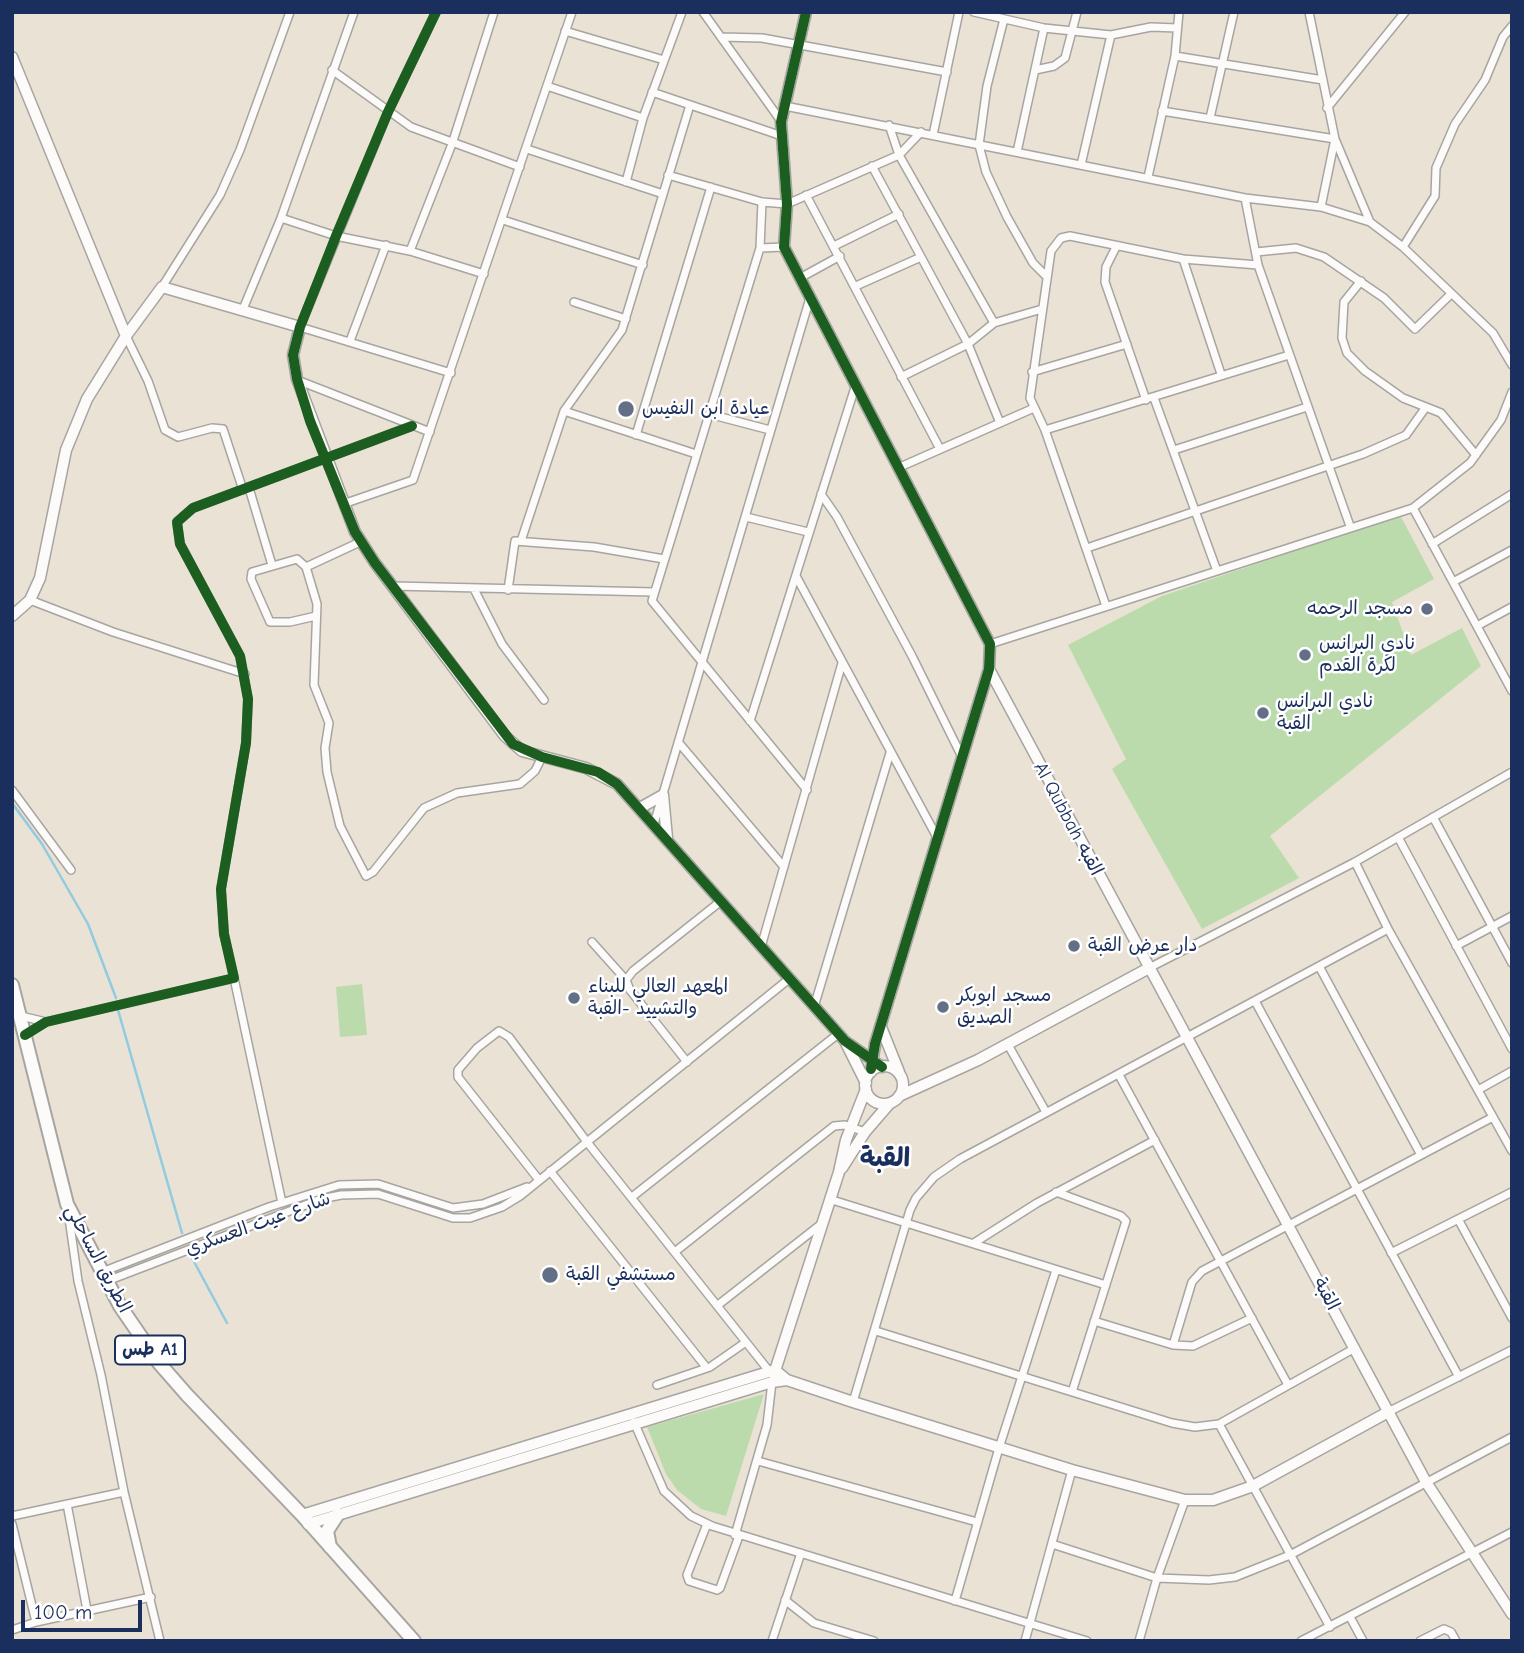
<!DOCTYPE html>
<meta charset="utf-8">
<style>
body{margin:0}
#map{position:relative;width:1524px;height:1653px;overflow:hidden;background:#eae2d4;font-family:"Comic Neue",sans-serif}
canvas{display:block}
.frame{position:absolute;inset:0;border:14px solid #1b2f5e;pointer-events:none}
.scale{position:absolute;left:21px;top:1600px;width:121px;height:32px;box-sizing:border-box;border:4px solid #1b2f5e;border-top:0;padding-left:9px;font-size:21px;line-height:24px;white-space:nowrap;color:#1b2f5e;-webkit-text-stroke:5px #fff;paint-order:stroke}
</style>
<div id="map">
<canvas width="1524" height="1653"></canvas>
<div class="frame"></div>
<div class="scale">100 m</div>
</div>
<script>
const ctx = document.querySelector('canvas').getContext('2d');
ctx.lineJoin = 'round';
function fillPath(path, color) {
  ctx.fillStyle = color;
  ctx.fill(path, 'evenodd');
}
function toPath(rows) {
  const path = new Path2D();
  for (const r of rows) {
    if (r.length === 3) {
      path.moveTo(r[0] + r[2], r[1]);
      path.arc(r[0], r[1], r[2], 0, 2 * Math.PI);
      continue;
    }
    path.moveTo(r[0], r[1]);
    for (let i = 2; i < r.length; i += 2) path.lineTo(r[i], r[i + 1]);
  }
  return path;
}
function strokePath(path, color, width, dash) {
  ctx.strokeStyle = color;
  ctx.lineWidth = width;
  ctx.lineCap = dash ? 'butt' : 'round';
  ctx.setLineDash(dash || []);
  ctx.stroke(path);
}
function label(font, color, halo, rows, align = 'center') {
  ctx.font = font + ' "Comic Neue","Playpen Sans Arabic",sans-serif';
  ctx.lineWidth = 5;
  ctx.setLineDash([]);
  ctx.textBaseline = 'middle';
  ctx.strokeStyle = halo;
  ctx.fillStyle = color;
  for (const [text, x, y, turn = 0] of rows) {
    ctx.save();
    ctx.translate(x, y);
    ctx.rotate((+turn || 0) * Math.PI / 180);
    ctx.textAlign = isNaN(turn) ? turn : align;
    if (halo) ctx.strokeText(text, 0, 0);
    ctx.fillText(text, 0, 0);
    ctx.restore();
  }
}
const green = toPath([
 [1400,515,1434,579,1392,602,1411,655,1462,628,1481,666,1270,836,1299,878,1202,929,1112,769,1126,759,1068,645,1162,596],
 [362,984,367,1035,340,1037,336,987],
 [764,1394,726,1516,701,1509,677,1490,666,1474,647,1427]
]);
const stream = toPath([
 [12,803,42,844,88,924,116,998],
 [118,1010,182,1233],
 [191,1256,227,1323]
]);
const street = toPath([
 [436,12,388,112,300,327,451,373],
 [703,12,781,121],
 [974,12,1044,28,1111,35,1151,27,1177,28],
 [1309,12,1335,139,1321,207],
 [1004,19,987,86,979,145,986,172,1007,217,1033,263,1047,277],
 [565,31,664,60],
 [721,37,762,38,947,72],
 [1175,56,1323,80],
 [332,70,411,127,520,167],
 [1035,70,1054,66,1065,58,1077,12],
 [547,86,643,118],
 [652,92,782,136],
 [785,106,1245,198,1258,265,1350,526],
 [1327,108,1405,12],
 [1162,111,1335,139,1370,222],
 [1210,118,1234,12],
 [889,125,899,155,994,323],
 [933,135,959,12],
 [527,149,663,194],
 [1017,152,1044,28],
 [1081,165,1111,35],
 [872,166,968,344,1000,423],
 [668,175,762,202,787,204,899,155,921,132],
 [1148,177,1175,56,1179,12],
 [626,182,643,118,682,12],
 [806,195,940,449],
 [1245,198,1321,207,1370,222,1403,247,1493,333,1512,365],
 [762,202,760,248,652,601,807,790],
 [281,218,336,236,410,251,484,274],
 [503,220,643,265],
 [834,246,899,214],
 [1116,247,1106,267,1105,282,1146,400],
 [1403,247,1435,196,1436,168,1455,124,1485,80,1503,37,1512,26],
 [760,248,784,247],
 [410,251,452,144,494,12],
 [1256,252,1296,248,1324,257,1384,298,1415,329,1451,294],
 [1183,259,1221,374],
 [800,278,840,256],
 [1361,281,1344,302,1342,338,1347,353,1365,371,1403,398,1441,413,1476,455],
 [856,286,921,257],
 [162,287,220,195,240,150,290,12],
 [574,302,626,319],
 [243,309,281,218,354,12],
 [126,336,148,381,165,430,178,437,212,428,223,429,243,490],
 [350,341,386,245],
 [1032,372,1127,344],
 [901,377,968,344,994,323,1042,309],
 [297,380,430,432],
 [1154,398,1217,571],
 [564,411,696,454],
 [709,414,770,430],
 [1045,430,1289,355],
 [636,435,711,187],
 [1174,450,1307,407],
 [900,467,1034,408],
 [249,488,272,565],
 [821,494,837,517,912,656,962,757],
 [343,504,413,480,572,12],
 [1413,508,1470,463,1501,420,1512,392],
 [746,517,808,532],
 [521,541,564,411,622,330,690,105],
 [1432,544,1512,494],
 [1087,548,1363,454,1406,435,1426,407],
 [306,567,360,542],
 [796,576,938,839],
 [1453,582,1512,550],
 [393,586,654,592],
 [474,589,502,644,544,700],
 [508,590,515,541,594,547,664,559],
 [30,600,113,632,245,674],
 [1106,606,1045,430,1030,398,1051,251,1061,238,1070,236,1183,259,1258,265],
 [316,616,290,622,270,622,251,579,252,572,297,559,306,567,317,604,314,685,329,723,325,748,327,772,340,826,366,876,373,872,424,808,457,793,520,784,535,771,542,757],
 [1477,626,1512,607],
 [990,644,1413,508,1512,691],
 [750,721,856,384],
 [679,743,784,867],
 [12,790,71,870],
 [1433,817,1512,963],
 [654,824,810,298],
 [1398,837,1512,1049],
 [1355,862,1388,929,1512,1151],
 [592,942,626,980,630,990,687,1062],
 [1456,946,1512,916],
 [761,947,842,663],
 [1149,968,1355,862,1512,772],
 [1320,968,1421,1155],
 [234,978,282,1203],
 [626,980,633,971,721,901],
 [1255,1001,1459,1377],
 [814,1007,890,753],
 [21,1016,46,1022],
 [25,1035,46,1022,234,978,224,934,221,889,246,743,248,699,240,656,180,544,177,522,193,508,412,426],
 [1007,1043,1046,1112],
 [1119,1075,1287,1383],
 [1478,1090,1512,1071],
 [550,1171,706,1367],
 [539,1180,458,1077,458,1070,477,1048,499,1031,509,1037,587,1142,769,1371],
 [1056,1192,1121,1216,1126,1221,1072,1392],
 [632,1197,838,1034],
 [829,1199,1106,1285],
 [68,1211,78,1281,101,1375,124,1492,160,1641],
 [1458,1219,1512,1318],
 [974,1243,1037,1203,1155,1140],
 [676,1251,834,1126,845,1125,865,1132],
 [1391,1253,1512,1192],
 [102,1272,269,1207,339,1185,378,1184,453,1208,483,1204,527,1187],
 [107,1281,321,1199,341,1195,378,1194,453,1218,470,1218,502,1207,520,1196,789,979],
 [718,1305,820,1225],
 [1094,1321,1173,1345,1193,1346,1252,1318],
 [876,1331,1172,1423,1195,1427,1219,1424,1355,1348],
 [1173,1345,1192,1282,1202,1271,1493,1117],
 [657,1385,710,1367,746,1342],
 [853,1402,910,1210,916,1198,934,1177,960,1159,1388,929],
 [1390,1411,1512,1350],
 [634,1422,664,1491,691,1516,712,1526,1087,1641],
 [1219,1424,1330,1627],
 [758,1461,977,1522],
 [67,1504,87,1610],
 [12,1516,124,1492],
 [12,1524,36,1622],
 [707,1524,687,1575,689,1581,717,1590,720,1588,739,1536],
 [735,1535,767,1425,772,1382],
 [1052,1544,1157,1578,1209,1580,1235,1577,1290,1555,1512,1437],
 [785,1600,814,1623,874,1641],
 [955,1601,999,1448,1056,1270],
 [1350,1617,1363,1641],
 [12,1630,36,1622,151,1597],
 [772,1641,801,1553],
 [1025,1641,1072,1470],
 [1139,1641,1157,1578,1185,1500],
 [1301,1641,1512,1532],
 [1420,1641,1444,1629,1451,1632,1456,1641]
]);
const secondary = toPath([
 [806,12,781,122,787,204,784,247,990,644,989,669,875,1044,871,1072],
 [12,57,126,336],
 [12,616,30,600,40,578,66,450,87,399,126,336,162,287,300,327,293,355,297,379,355,532,375,563,505,736,522,751,586,768,617,784,845,1041,882,1067],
 [989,669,1426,1482,1512,1614],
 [640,808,663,795,667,838],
 [881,1027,899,1072],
 [845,1041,866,1083],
 [884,1085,19],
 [899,1096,978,1060,1149,968],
 [842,1168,865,1132,890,1103],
 [774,1374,839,1172,846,1140,866,1089],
 [302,1515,775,1370,787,1380,853,1402,1072,1470,1185,1500,1213,1500,1253,1486,1390,1411],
 [308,1524,772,1382,787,1380]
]);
const highway = toPath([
 [12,985,67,1204,120,1306,159,1363,187,1395,302,1515,414,1641],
 [330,1547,327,1531,338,1514]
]);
const cycleway = toPath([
 [436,12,388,112,336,236,300,327,293,355,297,379,310,421,355,532,375,563,513,744,542,757,598,772,617,784,845,1041,882,1067],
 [806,12,781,122,787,204,784,247,990,644,989,669,875,1044,871,1069],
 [25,1035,46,1022,234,978,224,934,221,889,246,743,248,699,240,656,180,544,177,522,193,508,412,426]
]);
const markers = [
 [626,409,9,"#636e87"],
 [1427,609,7,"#636e87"],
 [1305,655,7,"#636e87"],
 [1263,713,7,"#636e87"],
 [1074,946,7,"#636e87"],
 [574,998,7,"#636e87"],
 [943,1007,7,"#636e87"],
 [550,1275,9,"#636e87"]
];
const shields = [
 [150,1350,70]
];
const shieldNames = [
 ["طس A1",150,1350]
];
const poiNames = [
 ["عيادة ابن النفيس",642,409],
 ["مسجد الرحمه",1413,609,"right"],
 ["نادي البرانس",1319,644],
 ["لكرة القدم",1319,666],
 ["نادي البرانس",1277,702],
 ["القبة",1277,724],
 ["دار عرض القبة",1088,946],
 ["المعهد العالي للبناء",588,987],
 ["والتشييد -القبة",588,1009],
 ["مسجد ابوبكر",957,996],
 ["الصديق",957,1018],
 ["مستشفي القبة",566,1275]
];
const streetNames = [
 ["Al Qubbah القبه",1068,819,62],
 ["شارع عيت العسكري",258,1224,-20],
 ["الطريق الساحلي",98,1259,62],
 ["القبة",1326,1294,62]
];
const districtNames = [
 ["القبة",885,1159]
];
fillPath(green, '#bcdbac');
strokePath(stream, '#90cbe1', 2.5);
strokePath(street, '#a7a5a2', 10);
strokePath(secondary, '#a7a5a2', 13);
strokePath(highway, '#a7a5a2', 16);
strokePath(street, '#fcfbf9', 7);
strokePath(secondary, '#fcfbf9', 10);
strokePath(highway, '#fcfbf9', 12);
strokePath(cycleway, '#1b5e20', 10);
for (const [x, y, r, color] of markers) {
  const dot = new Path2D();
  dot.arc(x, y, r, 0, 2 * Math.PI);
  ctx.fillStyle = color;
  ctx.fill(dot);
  strokePath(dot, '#fff', 2.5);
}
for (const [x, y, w] of shields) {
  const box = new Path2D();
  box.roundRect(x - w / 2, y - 14.5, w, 29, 5);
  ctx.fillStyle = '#fff';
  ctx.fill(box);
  strokePath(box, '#1b2f5e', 2);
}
label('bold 18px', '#1b2f5e', null, shieldNames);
label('19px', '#1b2f5e', '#fff', poiNames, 'left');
label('19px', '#1b2f5e', '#fff', streetNames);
label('bold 26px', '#1b2f5e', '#fff', districtNames);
</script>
